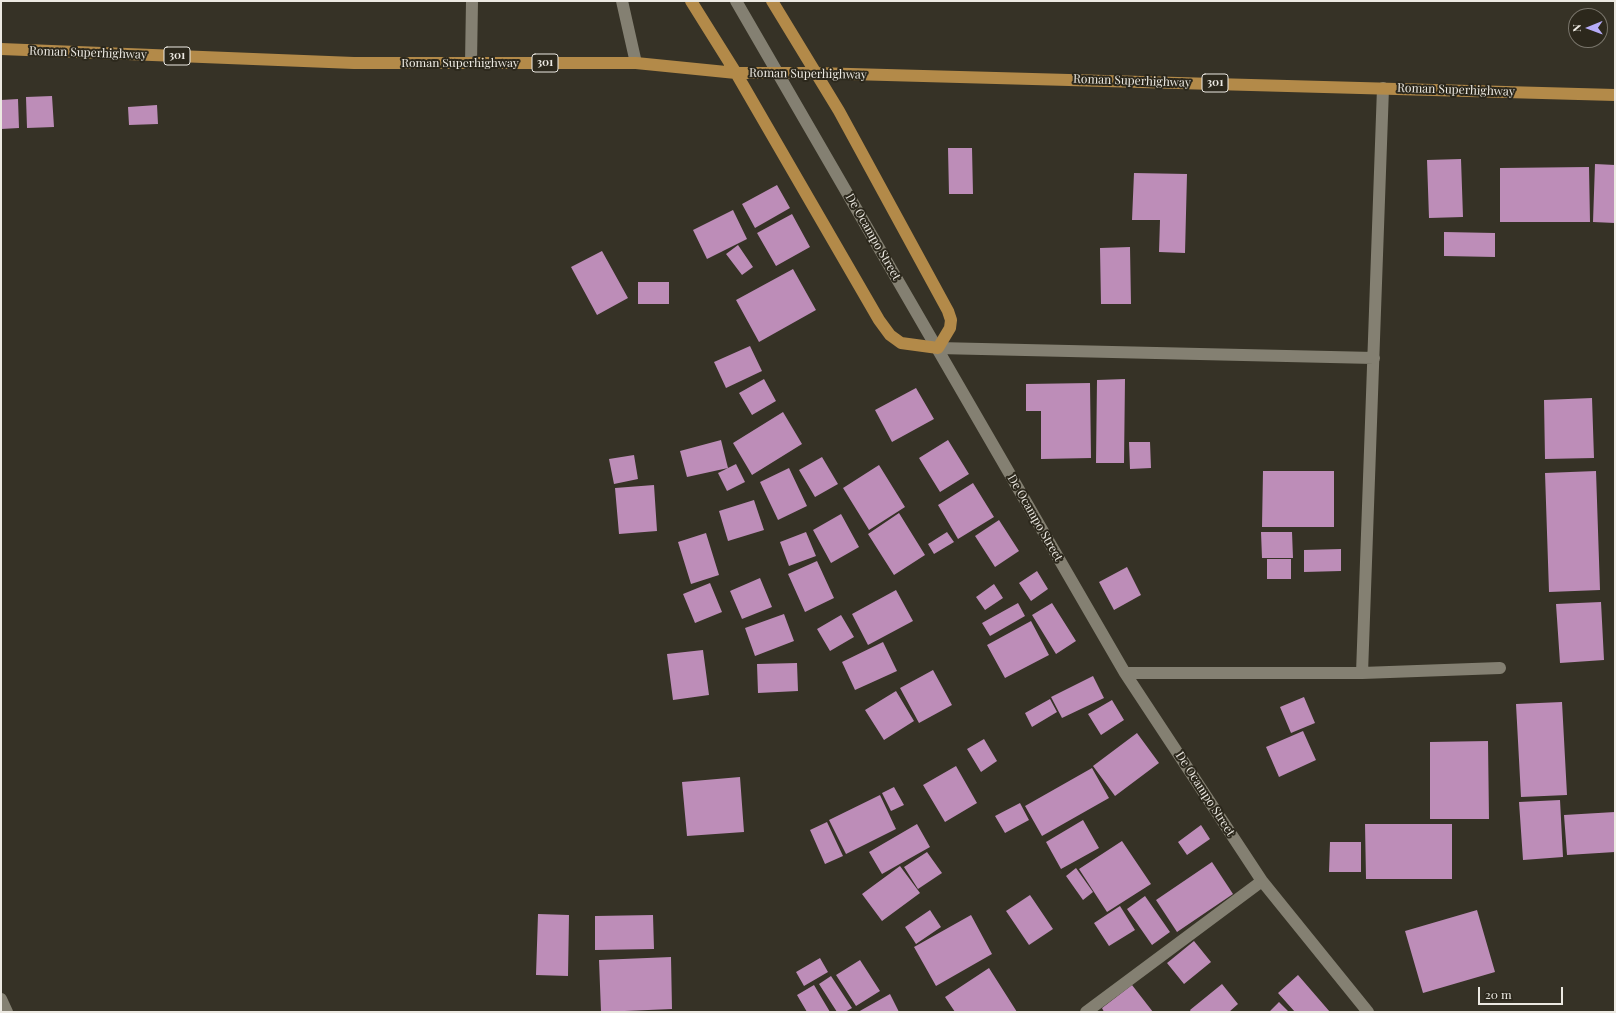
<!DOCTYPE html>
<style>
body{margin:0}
#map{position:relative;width:1616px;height:1013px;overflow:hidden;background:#363226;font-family:"Playfair Display",serif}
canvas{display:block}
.frame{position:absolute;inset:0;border:2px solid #ece9e2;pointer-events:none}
.north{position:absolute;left:1568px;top:8px;width:40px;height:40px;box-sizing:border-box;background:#2c281c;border:1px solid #79756b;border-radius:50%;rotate:269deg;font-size:11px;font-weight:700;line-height:16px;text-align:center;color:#ece9e2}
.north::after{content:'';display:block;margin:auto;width:14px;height:18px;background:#b6acf8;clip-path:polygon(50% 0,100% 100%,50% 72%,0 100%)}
.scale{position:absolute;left:1478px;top:987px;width:85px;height:18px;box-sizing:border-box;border:2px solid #ece9e2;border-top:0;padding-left:5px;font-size:12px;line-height:14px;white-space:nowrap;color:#ece9e2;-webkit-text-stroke:3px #2c281c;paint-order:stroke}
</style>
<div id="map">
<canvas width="1616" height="1013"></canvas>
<div class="frame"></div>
<div class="north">N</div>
<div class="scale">20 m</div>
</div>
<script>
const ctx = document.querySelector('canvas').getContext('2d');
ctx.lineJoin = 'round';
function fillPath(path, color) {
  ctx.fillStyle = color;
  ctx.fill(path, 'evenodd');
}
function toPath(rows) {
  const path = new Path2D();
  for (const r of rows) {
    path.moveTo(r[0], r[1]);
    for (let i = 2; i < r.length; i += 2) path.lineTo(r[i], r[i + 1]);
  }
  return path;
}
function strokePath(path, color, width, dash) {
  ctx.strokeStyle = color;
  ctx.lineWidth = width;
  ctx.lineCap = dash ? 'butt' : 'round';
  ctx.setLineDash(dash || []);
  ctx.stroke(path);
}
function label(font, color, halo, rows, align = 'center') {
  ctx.font = font + ' "Playfair Display",serif';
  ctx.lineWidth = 4;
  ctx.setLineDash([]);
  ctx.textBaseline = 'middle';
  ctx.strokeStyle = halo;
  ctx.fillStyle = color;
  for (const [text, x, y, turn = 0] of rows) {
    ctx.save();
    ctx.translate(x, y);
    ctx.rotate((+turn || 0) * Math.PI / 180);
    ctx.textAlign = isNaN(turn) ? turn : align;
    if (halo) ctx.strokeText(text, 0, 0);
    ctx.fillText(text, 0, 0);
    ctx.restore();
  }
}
const building = toPath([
 [52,96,54,127,27,128,26,97],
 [18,99,19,128,1,129,1,100],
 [157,105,158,124,129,125,128,107],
 [948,148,972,148,973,194,949,194],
 [1461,159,1463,217,1429,218,1427,160],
 [1595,164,1615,165,1615,223,1593,222],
 [1589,167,1590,222,1500,222,1500,168],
 [1134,173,1187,174,1185,253,1159,252,1160,220,1132,220],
 [777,185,790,208,755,228,742,204],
 [733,210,747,239,707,259,693,230],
 [792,214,810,247,776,266,757,233],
 [1444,232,1495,233,1495,257,1444,256],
 [738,245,753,267,742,275,726,254],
 [1130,247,1131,304,1101,304,1100,248],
 [602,251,628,298,597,315,571,267],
 [793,269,816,310,759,342,736,300],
 [638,282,669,282,669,304,638,304],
 [750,346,762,371,726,388,714,362],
 [764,379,776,401,752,415,739,393],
 [1125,379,1124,463,1096,463,1097,380],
 [1090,383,1091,458,1041,459,1041,411,1026,411,1026,384],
 [916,388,934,419,892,442,875,410],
 [1592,398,1594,458,1545,459,1544,400],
 [783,412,802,444,752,475,733,443],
 [721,440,728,468,687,477,680,451],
 [948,440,969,474,940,492,919,458],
 [1129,442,1150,442,1151,468,1130,469],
 [634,455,638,479,614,484,609,459],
 [822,457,838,484,815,497,799,470],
 [736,464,745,482,727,491,718,473],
 [879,465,905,507,869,530,843,488],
 [789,468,807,506,778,520,760,482],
 [1263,471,1334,471,1334,527,1262,527],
 [1596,471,1600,590,1549,592,1545,473],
 [973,483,994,517,958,539,938,505],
 [654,485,657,531,619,534,615,488],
 [754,500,764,530,728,541,719,511],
 [899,513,925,555,894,575,868,534],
 [841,514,859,547,831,563,813,530],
 [999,520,1019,551,995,567,975,536],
 [806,532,816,556,789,566,780,542],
 [947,532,954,542,934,554,928,544],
 [1261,532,1292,532,1293,558,1262,558],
 [706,533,719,575,691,584,678,542],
 [1341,549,1341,571,1304,572,1304,550],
 [1267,559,1291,559,1291,579,1267,579],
 [817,561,834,598,805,612,788,574],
 [1127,567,1141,595,1114,610,1099,582],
 [1037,571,1048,589,1031,601,1019,583],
 [760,578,772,607,742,619,730,591],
 [710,583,722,612,695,623,683,594],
 [994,584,1003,598,985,610,976,597],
 [896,590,913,621,868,645,852,614],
 [1601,602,1604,660,1560,663,1556,604],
 [1018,603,1025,616,990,636,982,623],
 [1052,603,1076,641,1056,654,1032,615],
 [784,614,794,641,755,656,745,628],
 [841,615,854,637,830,651,817,629],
 [1031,621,1049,655,1005,678,987,645],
 [883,642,897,671,855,690,842,662],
 [703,650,709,695,673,700,667,654],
 [797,663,798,691,758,693,757,664],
 [933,670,952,705,919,723,900,688],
 [1093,676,1104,698,1062,718,1051,697],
 [896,691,914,721,884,740,865,710],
 [1304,697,1315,723,1291,733,1280,707],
 [1050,699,1057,712,1032,727,1025,713],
 [1112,700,1124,720,1101,735,1088,714],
 [1562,702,1567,795,1521,797,1516,704],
 [1303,731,1316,760,1279,777,1266,747],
 [1137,733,1159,763,1115,796,1093,766],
 [984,739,997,761,981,772,967,749],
 [1488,741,1489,819,1430,819,1430,742],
 [956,766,977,803,945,822,923,785],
 [1092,768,1109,798,1042,836,1025,806],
 [740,777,744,832,687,836,682,782],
 [894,787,904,805,891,811,882,793],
 [880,795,896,829,846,854,829,820],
 [1560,800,1563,857,1523,860,1519,802],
 [1020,803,1029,820,1005,833,995,816],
 [1615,812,1615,852,1567,855,1564,815],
 [1083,820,1099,848,1061,869,1046,842],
 [827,822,843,856,825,864,810,830],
 [917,824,930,847,882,874,869,852],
 [1365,824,1452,824,1452,879,1366,879],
 [1201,825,1210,839,1187,855,1178,842],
 [1122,841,1151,884,1107,912,1079,869],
 [1330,842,1361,842,1361,872,1329,872],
 [927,852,942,873,918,889,904,867],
 [1212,862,1233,894,1177,932,1156,900],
 [900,866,920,893,882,921,862,894],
 [1076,868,1093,892,1083,900,1066,876],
 [1030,895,1053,929,1029,945,1006,911],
 [1145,896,1170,932,1152,945,1127,909],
 [1120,906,1135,930,1109,946,1094,923],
 [930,910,941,927,916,944,905,927],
 [1477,910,1495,972,1423,993,1405,931],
 [538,914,569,915,568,976,536,975],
 [653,915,654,949,595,950,595,916],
 [971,915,992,954,936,986,914,947],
 [1194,941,1211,962,1184,984,1167,963],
 [671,957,672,1009,601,1012,599,960],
 [820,958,828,972,804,986,796,972],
 [860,960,880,991,856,1006,836,975],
 [989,968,1017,1012,955,1012,945,997],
 [1298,975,1330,1012,1295,1012,1278,993],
 [831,976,852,1008,845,1012,837,1012,819,984],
 [1222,984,1238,1004,1229,1012,1191,1012,1190,1010],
 [814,985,830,1012,807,1012,797,995],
 [1132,985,1153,1012,1104,1012,1102,1008],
 [890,994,899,1012,858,1012],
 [1279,1002,1289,1012,1269,1012]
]);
const minor = toPath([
 [622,1,636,63],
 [736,1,1125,673,1262,881,1368,1012],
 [471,63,472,1],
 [938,348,1374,358],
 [1125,673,1362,673,1500,668],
 [1362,673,1383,88],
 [1,999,7,1012],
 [1086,1012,1262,881]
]);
const major = toPath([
 [691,1,736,73,879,320,890,335,901,343,938,348,950,328,951,320,948,311,839,111,772,1],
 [1,49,354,63,636,63,736,73,814,73,1615,95]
]);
const shields = [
 [177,56,26],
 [545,63,26],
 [1215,83,26]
];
const shieldNames = [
 ["301",177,56],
 ["301",545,63],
 ["301",1215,83]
];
const streetNames = [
 ["Roman Superhighway",88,53,2],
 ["Roman Superhighway",460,63],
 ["Roman Superhighway",808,74,1],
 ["Roman Superhighway",1132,81,2],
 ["Roman Superhighway",1456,90,2],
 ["De Ocampo Street",873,237,60],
 ["De Ocampo Street",1035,518,60],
 ["De Ocampo Street",1205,794,57]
];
fillPath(building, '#bd8db8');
strokePath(minor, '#848072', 12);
strokePath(major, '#b38a49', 12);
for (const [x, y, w] of shields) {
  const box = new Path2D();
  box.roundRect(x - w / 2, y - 9, w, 18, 3);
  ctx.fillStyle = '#2c281c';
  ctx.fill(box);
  strokePath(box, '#ece9e2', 1);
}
label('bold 11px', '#ece9e2', null, shieldNames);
label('12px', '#ece9e2', '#2c281c', streetNames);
</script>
